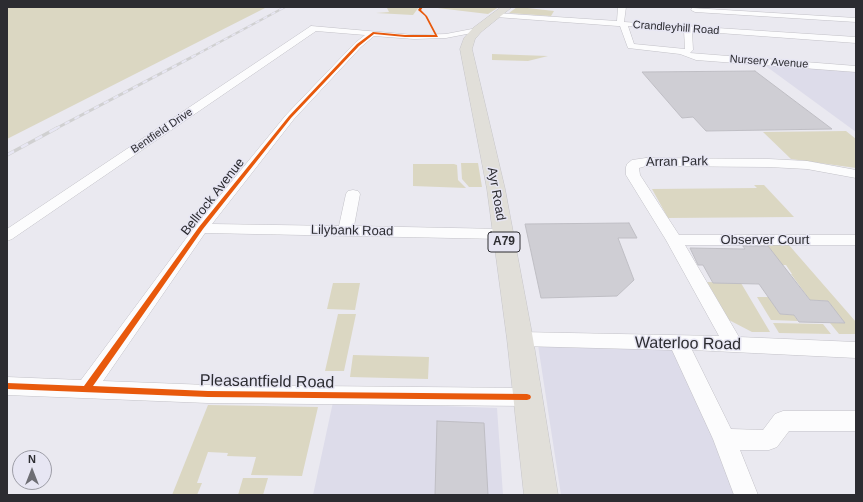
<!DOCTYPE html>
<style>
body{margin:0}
#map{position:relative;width:863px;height:502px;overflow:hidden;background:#eae9f0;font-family:Arial,sans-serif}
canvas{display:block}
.frame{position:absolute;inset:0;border:8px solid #2c2c31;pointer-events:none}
.north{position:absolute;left:12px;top:450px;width:40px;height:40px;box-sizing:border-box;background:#e7e6f3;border:1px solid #9c9ca5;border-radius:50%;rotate:0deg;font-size:11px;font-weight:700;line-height:16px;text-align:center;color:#2c2c31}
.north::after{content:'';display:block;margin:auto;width:14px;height:18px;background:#6e6e74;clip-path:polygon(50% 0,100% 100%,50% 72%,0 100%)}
</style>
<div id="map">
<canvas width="863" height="502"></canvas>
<div class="frame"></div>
<div class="north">N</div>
</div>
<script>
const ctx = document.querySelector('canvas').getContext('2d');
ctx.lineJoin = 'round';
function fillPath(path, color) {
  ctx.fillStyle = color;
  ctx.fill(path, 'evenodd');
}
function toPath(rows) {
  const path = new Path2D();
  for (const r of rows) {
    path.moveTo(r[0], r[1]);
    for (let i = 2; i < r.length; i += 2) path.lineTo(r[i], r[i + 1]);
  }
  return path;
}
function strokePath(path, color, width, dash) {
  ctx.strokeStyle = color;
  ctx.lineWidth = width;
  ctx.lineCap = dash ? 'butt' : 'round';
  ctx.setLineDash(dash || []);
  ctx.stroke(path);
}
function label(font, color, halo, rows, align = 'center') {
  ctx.font = font + ' Arial,sans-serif';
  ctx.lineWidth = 3;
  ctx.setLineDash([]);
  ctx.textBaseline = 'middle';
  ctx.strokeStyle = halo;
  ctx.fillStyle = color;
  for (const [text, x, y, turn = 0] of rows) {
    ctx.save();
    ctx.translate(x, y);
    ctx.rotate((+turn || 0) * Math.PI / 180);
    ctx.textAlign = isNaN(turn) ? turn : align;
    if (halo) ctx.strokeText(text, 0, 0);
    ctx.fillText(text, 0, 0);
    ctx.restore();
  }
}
const built = toPath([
 [763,64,856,72,856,132],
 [538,345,677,349,745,495,561,495],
 [333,402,497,408,503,495,313,495]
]);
const green = toPath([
 [7,7,267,7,7,139],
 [394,7,408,8,419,7,413,15,376,13,389,12,387,8],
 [429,7,499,7,488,14],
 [517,7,519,7,554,11,551,16,509,13],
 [492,54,548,56,528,61,492,60],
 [846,131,856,139,856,168,791,159,763,132],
 [461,163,478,163,482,187,469,187,462,179],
 [413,164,454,164,457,165,458,180,466,188,413,186],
 [754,185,764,185,794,217,668,218,652,189,757,188],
 [766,243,788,244,856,322,856,334,839,334,830,323,844,323,828,301,810,300,791,274,792,274,786,265,781,265],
 [707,282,741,283,770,332,752,332,729,320],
 [333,283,360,283,355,310,327,309],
 [757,297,783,297,770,299,780,314,794,315,798,321,771,320],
 [338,314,356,314,344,371,325,371],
 [773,323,823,324,831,334,779,333],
 [353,355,429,357,428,379,350,377],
 [208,405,318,407,302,476,251,475,256,457,227,456,228,453,208,452,197,483,202,483,197,495,172,495],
 [243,478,268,478,263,495,238,495]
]);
const building = toPath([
 [755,71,832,129,706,131,693,117,682,118,642,72,755,71],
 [629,223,637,238,618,238,634,280,617,296,541,298,525,224,629,223],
 [743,246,768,246,810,300,828,301,845,323,799,322,794,315,780,314,759,284,713,283,703,265,698,265,690,248,745,249,743,246],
 [437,421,484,423,488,495,435,495,437,421]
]);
const minor = toPath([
 [618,7,626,7,624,22,856,37,856,43,692,31,693,50,690,53,856,66,856,72,696,60,680,54,628,48,620,26,618,26,496,17,492,15,496,13,617,21,618,7],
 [628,26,684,30,685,49,634,44,628,26],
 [692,8,856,18,856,22,695,12,691,10,692,8],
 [311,26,414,35,446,34,477,28,481,30,477,32,446,38,414,39,374,36,361,47,294,119,212,224,339,226,346,194,348,191,353,190,358,191,360,194,354,226,502,229,507,231,510,234,507,237,502,239,205,233,103,381,208,385,527,388,535,391,538,397,535,403,527,406,208,403,7,395,7,377,81,380,196,225,286,115,355,43,365,35,316,31,12,239,7,241,7,229,311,26],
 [646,158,769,159,807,161,856,170,856,178,807,169,769,167,646,166,639,168,640,175,679,235,856,235,856,245,685,245,739,337,856,342,856,358,692,350,731,429,763,430,775,414,783,411,856,411,856,431,789,431,777,447,769,450,740,450,758,495,734,495,713,439,672,350,520,346,513,344,510,339,513,334,520,332,719,336,666,240,626,175,626,167,627,164,632,160,646,158]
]);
const primary = toPath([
 [501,7,512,7,481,32,475,39,472,49,505,189,533,339,558,495,524,495,507,339,487,189,460,49,464,38,473,28,501,7]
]);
const railFar2 = toPath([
 [192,57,285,7]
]);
const railFar1 = toPath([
 [55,129,194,56]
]);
const rail = toPath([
 [7,155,57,128]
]);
const cycleway = toPath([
 [420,7,423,7,421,10,427,16,438,37,405,37,374,34,359,46,291,118,203,229,93,386,208,391,527,394,530,395,531,397,530,399,527,400,208,397,7,389,7,383,84,386,199,227,289,116,357,44,373,32,405,35,435,35,425,16,418,10,420,7]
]);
const farStreetnames = [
 ["Crandleyhill Road",676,28,4],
 ["Nursery Avenue",769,62,4],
 ["Bentfield Drive",162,131,-34]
];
const shields = [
 [504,242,32]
];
const shieldNames = [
 ["A79",504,242]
];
const streetNames = [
 ["Arran Park",677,162,-1],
 ["Ayr Road",496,194,80],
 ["Bellrock Avenue",213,197,-52],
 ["Lilybank Road",352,231,1],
 ["Observer Court",765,240]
];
const nearStreetnames = [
 ["Waterloo Road",688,344,1],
 ["Pleasantfield Road",267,382,1]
];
fillPath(built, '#dddcea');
fillPath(green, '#dbd7c2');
fillPath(building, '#cfced4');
strokePath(building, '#bfbec4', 1);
strokePath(minor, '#c2c1c7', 1);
strokePath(primary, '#c6c5c8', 1);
fillPath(minor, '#fcfcfd');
fillPath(primary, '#e1dfd9');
strokePath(railFar2, '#d0d0d1', 2);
strokePath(railFar1, '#d0d0d1', 3);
strokePath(rail, '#d0d0d1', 3.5);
strokePath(railFar2, '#e7e6f3', 1.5, [4.5]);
strokePath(railFar1, '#e7e6f3', 2, [5.5]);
strokePath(rail, '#e7e6f3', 2.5, [8]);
fillPath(cycleway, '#e8590c');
label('11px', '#2c2c31', '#e7e6f3', farStreetnames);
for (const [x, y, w] of shields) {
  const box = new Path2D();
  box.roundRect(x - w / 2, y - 10, w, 20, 3);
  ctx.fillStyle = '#e7e6f3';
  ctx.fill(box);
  strokePath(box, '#2c2c31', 1);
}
label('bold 12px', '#2c2c31', null, shieldNames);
label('13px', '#2c2c31', '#e7e6f3', streetNames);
label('16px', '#2c2c31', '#e7e6f3', nearStreetnames);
</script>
